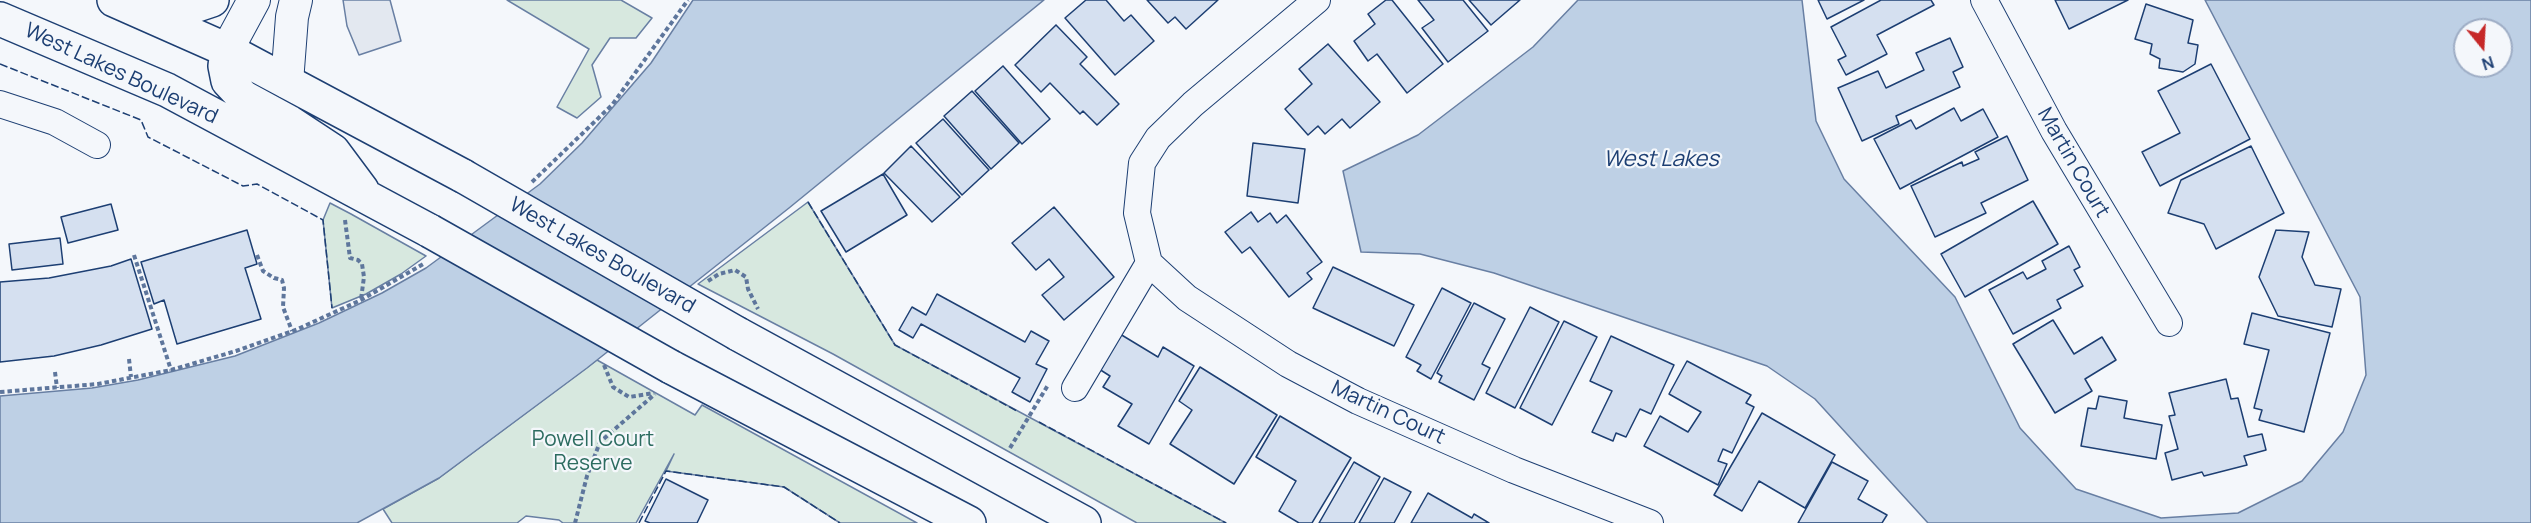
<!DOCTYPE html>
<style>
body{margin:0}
#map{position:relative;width:2531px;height:523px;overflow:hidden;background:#f4f7fb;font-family:Manrope,sans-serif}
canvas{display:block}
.north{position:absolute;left:2453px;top:18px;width:60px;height:60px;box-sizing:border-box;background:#f4f7fb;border:2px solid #9eadc5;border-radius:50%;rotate:162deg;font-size:16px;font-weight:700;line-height:24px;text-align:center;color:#1d3f73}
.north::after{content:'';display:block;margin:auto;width:21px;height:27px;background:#c62828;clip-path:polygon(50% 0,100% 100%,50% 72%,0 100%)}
</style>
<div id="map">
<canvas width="2531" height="523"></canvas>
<div class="north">N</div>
</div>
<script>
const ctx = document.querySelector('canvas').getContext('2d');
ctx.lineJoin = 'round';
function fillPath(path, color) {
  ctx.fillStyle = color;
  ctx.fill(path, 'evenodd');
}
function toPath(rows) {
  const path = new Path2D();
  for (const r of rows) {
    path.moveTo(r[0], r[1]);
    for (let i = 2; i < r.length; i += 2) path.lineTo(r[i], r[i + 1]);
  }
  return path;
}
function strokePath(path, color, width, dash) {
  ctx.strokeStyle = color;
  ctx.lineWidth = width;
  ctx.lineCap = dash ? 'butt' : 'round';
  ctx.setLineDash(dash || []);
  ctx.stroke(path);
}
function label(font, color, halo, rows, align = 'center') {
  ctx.font = font + ' Manrope,sans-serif';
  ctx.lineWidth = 4.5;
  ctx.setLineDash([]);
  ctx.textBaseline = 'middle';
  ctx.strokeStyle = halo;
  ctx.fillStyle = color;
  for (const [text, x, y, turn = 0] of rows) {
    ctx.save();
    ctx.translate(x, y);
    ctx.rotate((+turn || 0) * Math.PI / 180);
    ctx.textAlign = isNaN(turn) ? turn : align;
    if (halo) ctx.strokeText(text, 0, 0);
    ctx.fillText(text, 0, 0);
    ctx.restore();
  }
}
const green = toPath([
 [507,0,621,0,652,18,636,38,610,38,592,65,601,97,577,118,557,107,589,49,507,0],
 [808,202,895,345,1226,523,1137,523,833,354,698,284,808,202],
 [330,203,351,214,426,256,401,274,366,294,332,308,323,220,330,203],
 [597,360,695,415,702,405,917,523,840,523,784,487,666,471,674,454,636,523,563,523,559,520,526,516,517,523,392,523,383,509,439,478,597,360]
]);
const parking = toPath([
 [343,0,390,0,401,41,359,55,347,26,343,0]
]);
const water = toPath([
 [693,0,1044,0,789,208,587,368,439,478,357,523,0,523,0,396,92,388,138,380,235,356,319,323,382,293,426,268,540,184,582,143,651,63,693,0],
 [1578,0,1802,0,1816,121,1844,179,1955,297,2020,428,2076,489,2161,518,2238,513,2302,481,2343,432,2366,375,2360,297,2205,0,2531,0,2531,523,1928,523,1815,399,1767,366,1494,273,1420,254,1361,252,1343,171,1418,135,1533,47,1578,0],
 [2465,30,2501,30,2501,66,2465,66,2465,30]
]);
const building = toPath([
 [1086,0,1106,0,1124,21,1131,15,1154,41,1115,75,1065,18,1086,0],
 [1147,0,1218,0,1186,29,1175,17,1168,23,1147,0],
 [1386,0,1392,0,1443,64,1407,93,1377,54,1368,61,1354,41,1375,24,1368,14,1386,0],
 [1418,0,1463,0,1488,31,1448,62,1422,28,1434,20,1418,0],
 [1469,0,1520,0,1491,25,1469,0],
 [1818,0,1864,0,1827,19,1818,0],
 [1881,0,1931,0,1934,5,1877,35,1887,54,1846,75,1838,60,1846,56,1831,27,1881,0],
 [2055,0,2128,0,2069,29,2055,0],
 [2146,4,2193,20,2188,43,2198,45,2195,64,2183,72,2159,68,2160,59,2150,54,2152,44,2135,39,2146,4],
 [1056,25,1087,57,1080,64,1119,104,1097,125,1083,111,1080,114,1050,83,1041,92,1015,65,1056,25],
 [1950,38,1963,67,1953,72,1960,87,1896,116,1899,124,1862,141,1838,88,1878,71,1886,88,1924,70,1916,53,1950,38],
 [1328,44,1380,102,1350,128,1342,119,1325,134,1318,126,1308,135,1285,109,1312,84,1299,69,1328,44],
 [2211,64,2250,139,2160,186,2142,152,2180,133,2158,91,2211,64],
 [1003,66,1050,119,1022,144,975,91,1003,66],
 [972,91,1019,143,991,169,944,116,972,91],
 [1954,108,1961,121,1983,109,1998,137,1900,189,1874,139,1911,120,1916,129,1954,108],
 [943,119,989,170,962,195,916,143,943,119],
 [2007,136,2028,180,1981,203,1986,213,1935,237,1911,186,1962,162,1963,166,1979,159,1975,152,2007,136],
 [1253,143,1305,149,1298,203,1247,196,1253,143],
 [911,146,960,197,932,222,884,173,911,146],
 [2251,146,2284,213,2216,249,2204,224,2168,213,2181,180,2251,146],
 [883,174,907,215,846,252,821,211,883,174],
 [2033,201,2058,244,1965,297,1941,254,2033,201],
 [111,204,118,230,68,243,61,217,111,204],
 [1054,207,1114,277,1064,320,1042,295,1064,277,1049,259,1036,270,1012,243,1054,207],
 [1251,212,1258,222,1270,213,1277,223,1286,215,1322,262,1307,273,1312,279,1289,297,1250,247,1242,253,1225,232,1251,212],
 [247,230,257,264,245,268,261,319,177,344,164,300,154,304,141,262,247,230],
 [2276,230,2309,232,2302,257,2315,285,2341,289,2332,327,2278,316,2259,277,2276,230],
 [60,238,63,264,12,270,9,244,60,238],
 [2069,246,2080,267,2074,270,2083,286,2057,300,2061,308,2013,334,1989,290,2023,272,2027,279,2046,269,2042,261,2069,246],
 [131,259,152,329,101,345,54,356,0,362,0,282,49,278,111,266,131,259],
 [1333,267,1414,305,1394,346,1313,308,1333,267],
 [1442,288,1471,303,1431,379,1417,371,1421,365,1406,357,1442,288],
 [937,294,1025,342,1031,331,1049,341,1036,364,1047,369,1030,402,1012,392,1020,378,921,324,913,338,899,330,912,307,926,315,937,294],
 [1474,303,1505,319,1482,364,1490,368,1474,400,1439,382,1442,376,1437,373,1474,303],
 [1530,307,1559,322,1515,408,1486,393,1530,307],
 [2252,313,2330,333,2304,432,2259,420,2262,410,2254,408,2269,350,2244,344,2252,313],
 [2053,320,2074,354,2102,337,2116,360,2085,379,2092,391,2055,413,2013,344,2053,320],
 [1564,321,1597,337,1552,425,1520,408,1564,321],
 [1120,334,1158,357,1163,347,1194,366,1149,444,1118,426,1132,404,1103,387,1110,376,1099,369,1120,334],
 [1611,336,1674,365,1651,414,1640,409,1626,437,1616,433,1613,441,1592,432,1612,391,1590,381,1611,336],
 [1687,361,1751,395,1746,403,1754,407,1732,453,1723,449,1718,461,1727,464,1718,485,1644,446,1660,416,1688,432,1701,412,1669,394,1687,361],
 [1200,367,1277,415,1234,484,1170,444,1192,410,1179,401,1200,367],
 [2226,379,2231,399,2238,398,2248,437,2262,434,2266,450,2244,456,2247,465,2204,476,2202,472,2172,480,2165,453,2178,449,2169,416,2175,415,2169,393,2226,379],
 [2099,396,2127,401,2124,418,2162,425,2156,459,2081,446,2088,408,2096,409,2099,396],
 [1762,413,1835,455,1805,508,1759,481,1742,511,1714,495,1762,413],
 [1280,416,1351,458,1312,523,1299,523,1279,511,1296,481,1256,457,1280,416],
 [1354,462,1380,477,1354,523,1319,523,1354,462],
 [1832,462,1868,481,1858,499,1887,515,1882,523,1798,523,1832,462],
 [1384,478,1411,492,1394,523,1359,523,1384,478],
 [666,479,708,500,697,523,650,523,645,521,666,479],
 [1428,493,1472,518,1474,514,1489,523,1411,523,1428,493]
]);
const path = toPath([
 [532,182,612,105,688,0],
 [345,220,350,258,358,260,362,264,364,277,361,299],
 [134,255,171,370],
 [257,255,263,271,274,278,282,280,284,288,283,307,292,331],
 [708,281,719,274,735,270,746,277,748,289,758,309],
 [129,359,131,377],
 [604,365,613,387,629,397,654,393],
 [55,372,57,388],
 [0,392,98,384,171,370,236,351,298,329,361,300,425,263],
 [1010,448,1048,385],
 [575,523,587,476,600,442,655,394]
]);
const minor = toPath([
 [1317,0,1193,104,1158,138,1142,163,1137,213,1149,263,1187,298,1236,330,1288,364,1358,401,1514,470,1650,523],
 [1984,0,2054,131,2169,323],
 [0,104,55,122,97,145],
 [1075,388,1149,263]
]);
const tertiary = toPath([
 [227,50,254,0],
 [287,82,292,17,296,0]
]);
const secondary = toPath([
 [114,0,227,50,463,176],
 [148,14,185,9,212,0],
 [0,19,167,90,430,231],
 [227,50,225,66,228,81,243,97,289,122,333,151,362,190],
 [738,334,1084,523],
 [671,367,969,523]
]);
const secondaryBridge = toPath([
 [463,176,738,334],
 [430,231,671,367]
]);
const fence = toPath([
 [0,64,141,120,148,137,243,186,257,184,323,220,332,308],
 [808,202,895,345,1017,411],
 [1039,422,1226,523],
 [639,523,666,471,784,487,840,523]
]);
const streetNames = [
 ["West Lakes Boulevard",121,74,25],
 ["Martin Court",2073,163,60],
 ["West Lakes Boulevard",602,256,30],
 ["Martin Court",1388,413,25]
];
const parkNames = [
 ["Powell Court",593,440],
 ["Reserve",593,464]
];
const waterNames = [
 ["West Lakes",1661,160]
];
fillPath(green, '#d7e8df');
strokePath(green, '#687fa3', 1.5);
fillPath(parking, '#e3e8f0');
strokePath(parking, '#687fa3', 1.5);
fillPath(water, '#bed0e5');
strokePath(water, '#687fa3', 1.5);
fillPath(building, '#d5e0f0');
strokePath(building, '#1d3f73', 1.5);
strokePath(minor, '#1d3f73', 28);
strokePath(tertiary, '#1d3f73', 34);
strokePath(secondary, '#1d3f73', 36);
strokePath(path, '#5e769c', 4, [4.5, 3]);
strokePath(minor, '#f4f7fb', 26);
strokePath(tertiary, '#f4f7fb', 32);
strokePath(secondary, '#f4f7fb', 33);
strokePath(secondaryBridge, '#1d3f73', 36, []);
strokePath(secondaryBridge, '#f4f7fb', 33);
strokePath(fence, '#1d3f73', 1.5, [8, 3]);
label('21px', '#1d3f73', '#f4f7fb', streetNames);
label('21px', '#2c6c60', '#f4f7fb', parkNames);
label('italic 22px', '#1d3f73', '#f4f7fb', waterNames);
</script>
